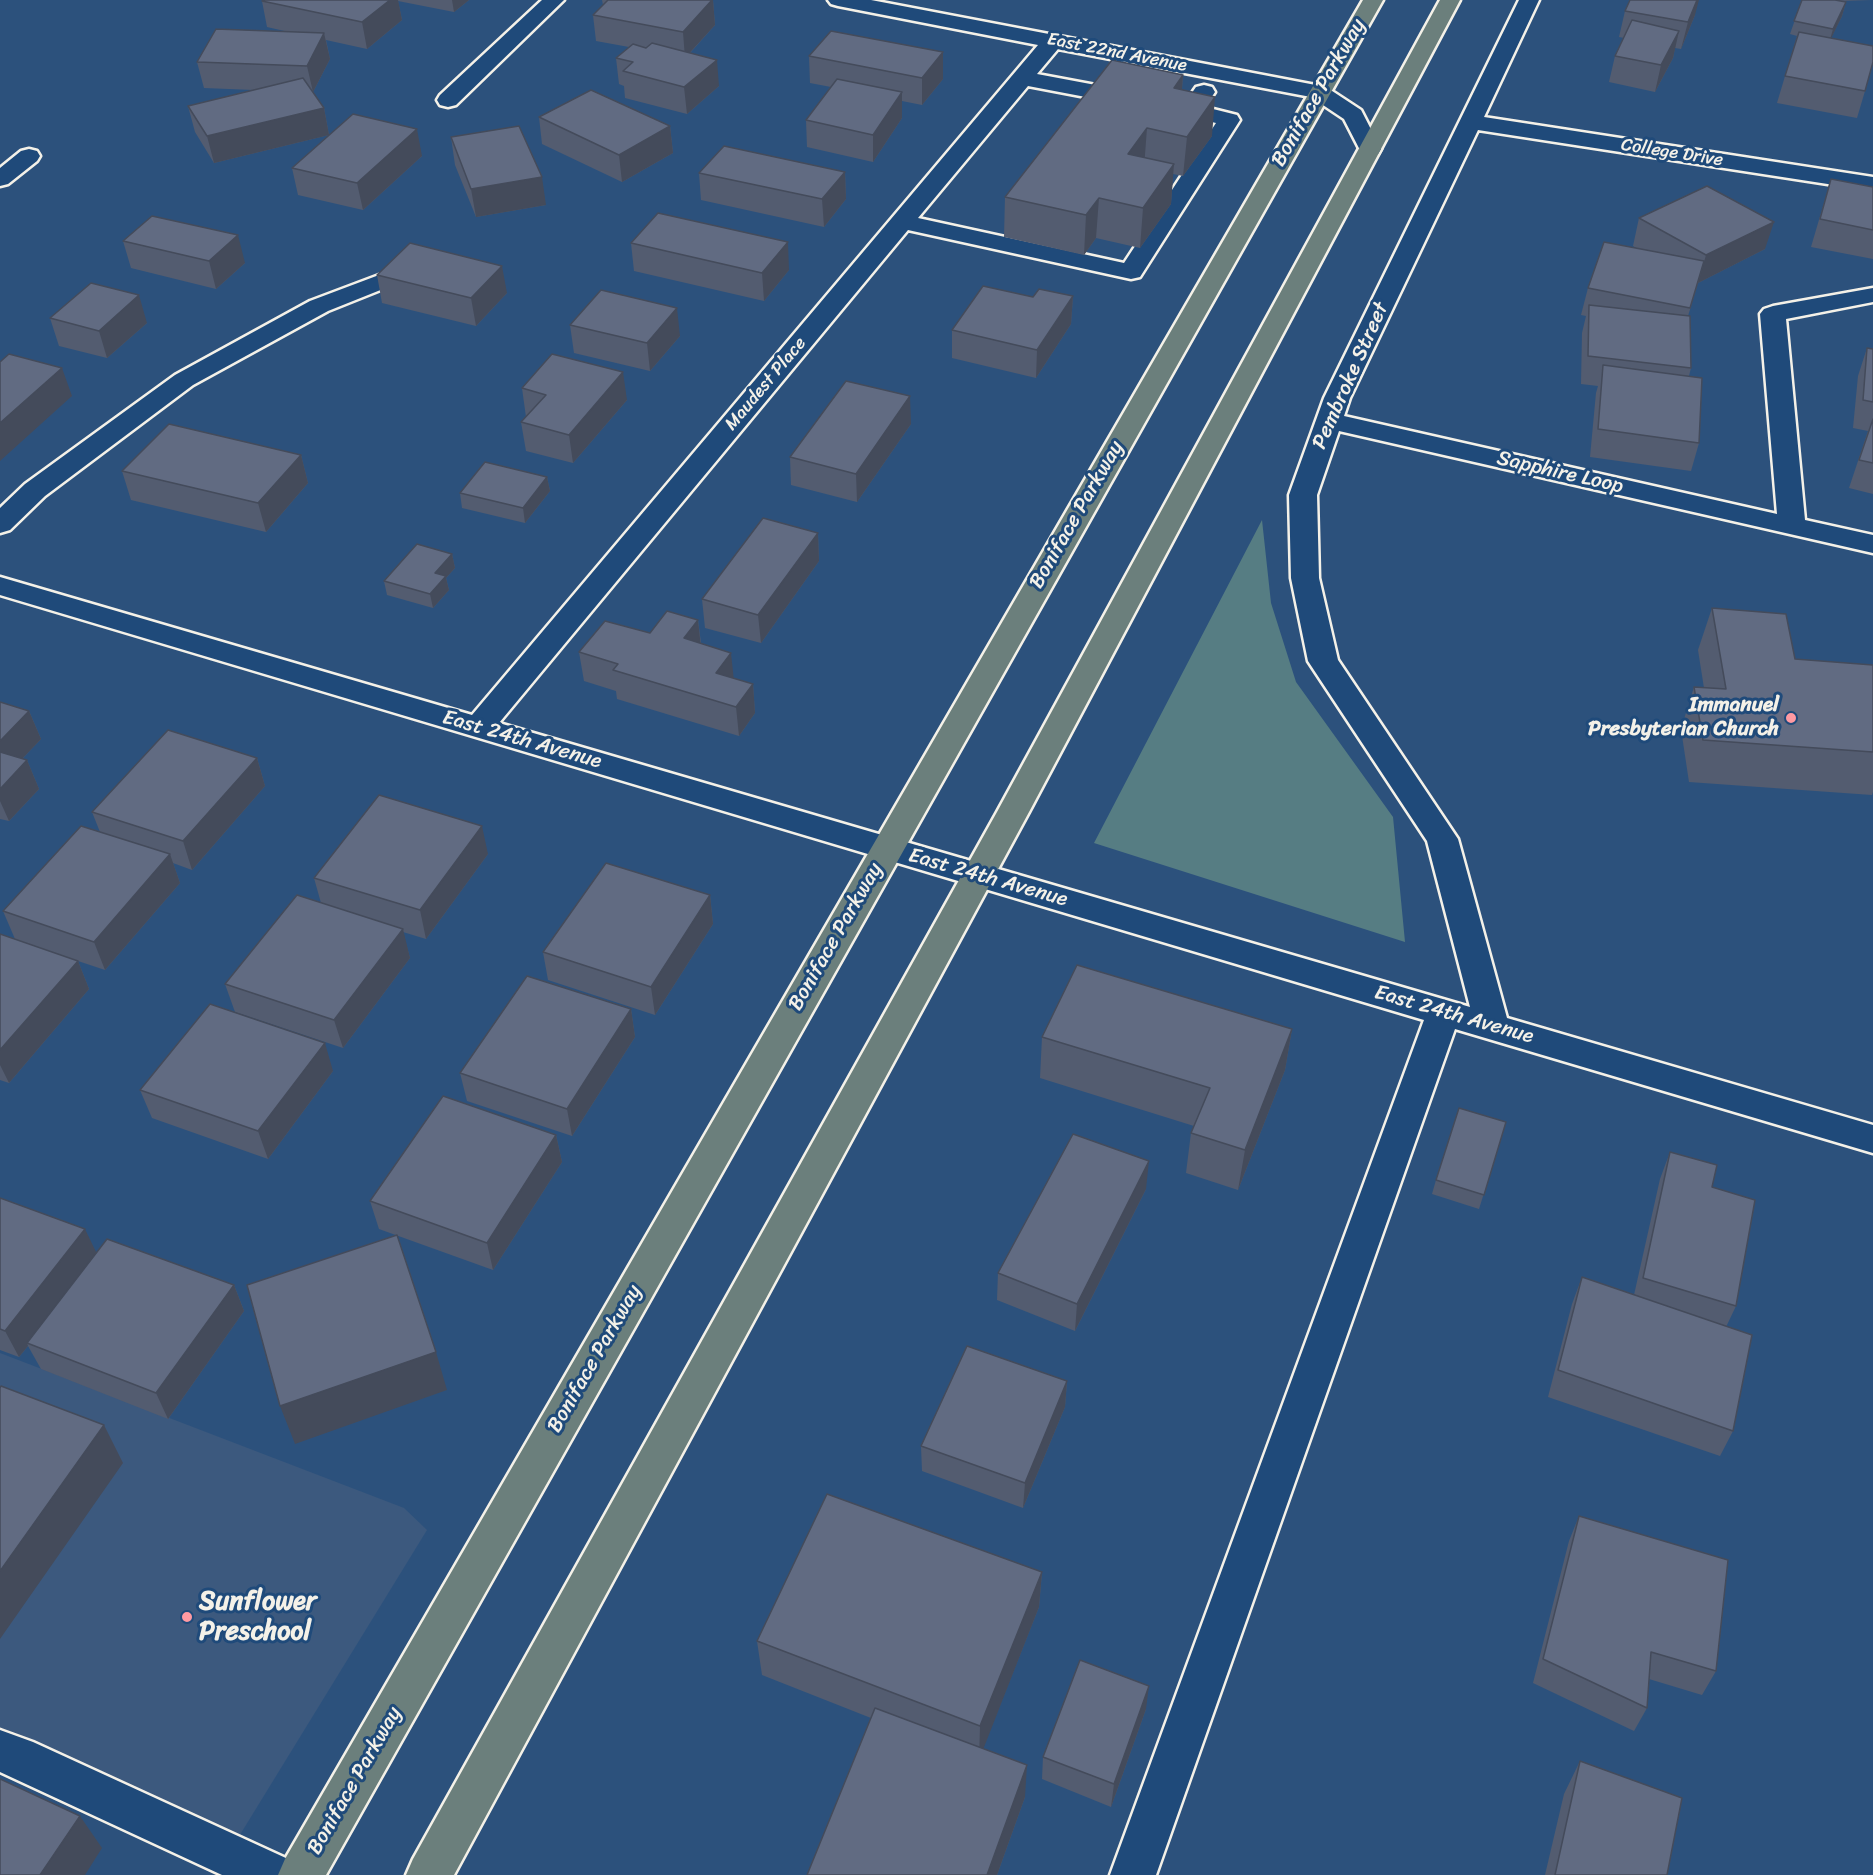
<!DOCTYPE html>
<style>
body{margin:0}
canvas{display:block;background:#2c517c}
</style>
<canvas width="1873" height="1875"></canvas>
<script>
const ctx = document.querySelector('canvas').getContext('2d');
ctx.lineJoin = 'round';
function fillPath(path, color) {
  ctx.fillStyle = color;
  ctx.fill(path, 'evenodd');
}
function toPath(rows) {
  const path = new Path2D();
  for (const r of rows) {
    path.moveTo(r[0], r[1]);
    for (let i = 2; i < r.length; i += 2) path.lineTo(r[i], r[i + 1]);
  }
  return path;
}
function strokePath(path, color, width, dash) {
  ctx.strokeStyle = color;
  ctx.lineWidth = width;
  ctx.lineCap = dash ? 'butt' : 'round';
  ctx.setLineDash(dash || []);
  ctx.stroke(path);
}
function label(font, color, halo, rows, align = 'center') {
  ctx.font = font + ' Sriracha,sans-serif';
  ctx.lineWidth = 6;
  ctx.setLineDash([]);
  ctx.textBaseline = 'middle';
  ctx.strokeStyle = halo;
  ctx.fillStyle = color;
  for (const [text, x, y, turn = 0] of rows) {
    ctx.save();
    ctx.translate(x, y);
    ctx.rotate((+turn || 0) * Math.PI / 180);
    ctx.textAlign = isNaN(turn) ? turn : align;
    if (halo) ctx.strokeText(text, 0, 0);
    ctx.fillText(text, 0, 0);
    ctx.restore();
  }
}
const built = toPath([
 [0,1353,404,1508,427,1530,238,1838,0,1730]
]);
const green = toPath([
 [1262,520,1271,603,1296,682,1393,817,1405,942,1094,843]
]);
const minor = toPath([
 [542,0,564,0,456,105,448,107,440,105,437,100,440,95,542,0],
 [828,0,871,0,1326,87,1361,110,1381,149,1378,154,1370,156,1362,154,1344,119,1311,97,1058,49,1037,74,1133,92,1141,94,1144,99,1141,104,1133,106,1028,86,918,218,1124,263,1216,123,1183,115,1180,110,1196,87,1204,85,1212,87,1215,92,1205,107,1237,115,1240,120,1140,277,1131,279,908,230,499,723,1470,1007,1427,841,1308,661,1291,578,1289,495,1324,398,1519,0,1539,0,1484,117,1873,177,1873,191,1478,130,1350,398,1344,416,1777,514,1760,314,1764,309,1773,306,1873,288,1873,302,1786,319,1805,520,1873,535,1873,553,1339,431,1317,495,1319,578,1338,660,1458,839,1507,1018,1873,1125,1873,1153,1455,1029,1156,1875,1110,1875,1424,1020,0,595,0,577,472,715,1038,45,838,6,831,4,828,0],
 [29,149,37,151,40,156,37,161,8,184,0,186,0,168,21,151,29,149],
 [379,275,388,277,391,282,388,287,328,311,193,385,45,496,10,530,0,533,0,508,25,484,175,375,310,301,379,275],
 [0,1730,33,1742,288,1859,295,1875,222,1875,0,1772,0,1730]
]);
const major = toPath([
 [1363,0,1383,0,326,1875,278,1875,285,1859,1363,0],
 [1440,0,1460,0,1029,812,454,1875,406,1875,413,1859,997,812,1440,0]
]);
const wall = toPath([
 [263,0,469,0,454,12,398,1,402,20,367,49,326,40,330,59,313,92,324,108,329,135,214,163,195,132,188,106,254,90,204,88,197,62,289,32,267,27,262,1],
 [602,0,713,0,715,25,690,53,719,86,687,114,625,98,624,86,619,84,616,58,629,47,596,41,593,15,603,5],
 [1802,0,1871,0,1842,1,1846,2,1842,16,1831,38,1865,91,1857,118,1777,103,1797,36,1790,34],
 [1625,11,1695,15,1681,49,1675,48,1673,58,1655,92,1609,82,1615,56,1624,38,1619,37],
 [943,52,943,79,922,105,902,101,902,118,873,162,807,147,806,120,831,87,810,83,809,56],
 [1183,75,1182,89,1212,136,1183,176,1173,174,1171,204,1140,248,1096,238,1084,255,1004,237,1005,197],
 [539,117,670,126,673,153,622,182,542,144],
 [451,137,546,205,476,217,455,165],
 [422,156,363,210,298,195,292,168],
 [845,172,846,199,824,227,701,200,699,173],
 [1831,179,1873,187,1873,259,1811,247],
 [1639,218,1765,249,1698,283,1688,316,1691,368,1689,376,1699,443,1691,471,1590,457,1596,393,1598,386,1581,384,1582,333,1586,316,1581,315,1588,288,1638,249,1633,246],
 [123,241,245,263,216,289,131,268],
 [631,243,789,270,764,301,634,271],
 [377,275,507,293,476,326,382,303],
 [1073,296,1071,324,1036,378,952,358,952,330,1033,297],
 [50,318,147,323,107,358,59,346],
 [570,325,680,336,650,371,574,353],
 [1867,348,1873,349,1873,494,1849,488,1868,431,1853,428,1858,376],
 [522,388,627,400,573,463,526,451,521,422,526,417],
 [911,424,857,502,791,485,790,457],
 [301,455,308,483,266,532,131,500,122,471],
 [547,477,550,491,525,523,462,508,460,493],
 [818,533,819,561,761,643,705,628,702,599],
 [452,554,455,568,446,578,449,590,433,608,387,595,384,581],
 [1712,608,1795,659,1873,665,1873,792,1872,795,1689,782,1681,729,1694,687,1704,688,1698,650],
 [698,620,701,643,734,678,753,684,755,713,739,736,617,699,616,691,584,681,579,652],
 [0,702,29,711,41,739,22,759,27,760,39,789,9,821,0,819],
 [257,758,265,786,192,870,173,863,180,883,105,970,78,961,89,989,9,1083,0,1080,0,934,15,939,3,911,100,832,92,812],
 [488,854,426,939,403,932,410,958,343,1048,235,1012,225,984,321,903,314,878],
 [710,895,713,924,655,1015,548,980,543,952],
 [631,1009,635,1037,572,1136,467,1101,460,1073],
 [1292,1029,1285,1070,1238,1190,1186,1173,1191,1133,1194,1126,1040,1078,1042,1037],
 [333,1071,268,1159,152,1118,140,1090],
 [1506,1122,1479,1209,1432,1194,1436,1180],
 [556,1135,562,1162,493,1270,379,1229,370,1201],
 [1670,1152,1712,1187,1736,1306,1726,1327,1733,1431,1720,1456,1548,1397,1572,1304,1582,1277,1634,1295,1660,1179],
 [1146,1189,1075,1331,997,1300,998,1273],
 [0,1198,96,1253,234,1285,244,1311,168,1419,41,1369,28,1346,19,1357,0,1350],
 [1067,1381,1065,1407,1023,1508,922,1471,921,1446],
 [1579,1516,1716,1671,1702,1695,1649,1679,1647,1708,1634,1731,1533,1683,1569,1541],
 [1042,1572,1039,1607,983,1748,1025,1797,997,1875,807,1875,871,1718,762,1675,757,1641],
 [1146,1709,1111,1807,1042,1779,1043,1757],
 [1580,1761,1667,1875,1545,1875,1564,1794]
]);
const shadedWall = toPath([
 [390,0,398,0,402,20,367,49,362,22],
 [452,0,469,0,454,12],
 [712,0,713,0,715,25,685,58,683,32],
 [1697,0,1699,0,1695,15,1681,49,1688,22],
 [1846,2,1842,16,1829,43,1833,29],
 [1679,31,1673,58,1655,92,1661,65],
 [324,33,330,59,313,92,307,66],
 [943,52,943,79,922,105,922,78],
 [717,60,719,86,687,114,684,87],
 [1183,75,1180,114,1174,88],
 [902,92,902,118,873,162,873,135],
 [1215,97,1212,136,1183,176,1187,137],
 [324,108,329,135,214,163,207,136],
 [670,126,673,153,622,182,619,155],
 [1147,128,1144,168,1128,154],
 [417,129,422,156,363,210,357,183],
 [1174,164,1171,204,1140,248,1143,208],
 [845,172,846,199,824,227,822,199],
 [542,177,546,205,476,217,471,189],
 [1099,198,1096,238,1084,255,1086,215],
 [1774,222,1765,249,1698,283,1706,255],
 [238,235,245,263,216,289,209,261],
 [788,242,789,270,764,301,762,273],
 [502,266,507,293,476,326,471,298],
 [139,295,147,323,107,358,99,331],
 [1073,296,1071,324,1036,378,1037,350],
 [677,308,680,336,650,371,647,343],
 [62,368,72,396,0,461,0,423],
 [623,372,627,400,573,463,569,435],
 [910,396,911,424,857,502,856,474],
 [301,455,308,483,266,532,258,503],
 [547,477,550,491,525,523,523,508],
 [818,533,819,561,761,643,758,615],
 [452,554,455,568,446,578,449,590,433,608,430,594,435,573],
 [698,620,701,648,684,638],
 [731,653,734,681,716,673],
 [753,684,755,713,739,736,736,707],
 [29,711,41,739,4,778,0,768,0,741],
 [257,758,265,786,192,870,183,841],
 [27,760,39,789,9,821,0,801,0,789],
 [482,826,488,854,426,939,420,910],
 [170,854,180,883,105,970,94,942],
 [710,895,713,924,655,1015,651,987],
 [403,929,410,958,343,1048,334,1020],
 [78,961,89,989,9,1083,0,1065,0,1050],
 [631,1009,635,1037,572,1136,567,1109],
 [1292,1029,1285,1070,1238,1190,1245,1150],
 [325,1043,333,1071,268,1159,258,1131],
 [556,1135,562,1162,493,1270,487,1243],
 [1149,1161,1146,1189,1075,1331,1077,1304],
 [85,1229,98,1256,27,1343,28,1346,19,1357,5,1331],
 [234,1285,244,1311,168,1419,156,1393],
 [436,1352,447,1390,295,1444,280,1406],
 [1067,1381,1065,1407,1023,1508,1025,1483],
 [104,1425,123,1463,0,1639,0,1571],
 [1042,1572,1039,1607,979,1760,980,1726],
 [1149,1686,1146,1709,1111,1807,1114,1784],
 [1027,1765,1025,1797,997,1875,987,1875],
 [80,1816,102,1848,85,1875,40,1875]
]);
const building = toPath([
 [263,0,390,0,362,22,262,1,263,0],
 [608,0,712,0,683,32,593,15,608,0],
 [1630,0,1697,0,1688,22,1625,11,1630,0],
 [1802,0,1835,0,1846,2,1833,29,1794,21,1802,0],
 [1632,20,1679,31,1661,65,1615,56,1632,20],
 [216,29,324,33,307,66,197,62,216,29],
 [831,31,943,52,922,78,809,56,831,31],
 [1799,32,1873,46,1873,62,1865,91,1785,76,1799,32],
 [652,43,717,60,684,87,623,71,633,62,616,58,633,44,646,48,652,43],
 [1112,60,1183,75,1174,88,1215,97,1187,137,1147,128,1128,154,1174,164,1143,208,1099,198,1086,215,1005,197,1112,60],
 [303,78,324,108,207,136,188,106,303,78],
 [837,79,902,92,873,135,806,120,837,79],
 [591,90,670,126,619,155,539,117,591,90],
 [353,114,417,129,357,183,292,168,353,114],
 [519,126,542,177,471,189,451,137,519,126],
 [724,146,845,172,822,199,699,173,724,146],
 [1831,179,1873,187,1873,230,1820,219,1831,179],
 [1707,186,1774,222,1706,255,1639,218,1707,186],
 [658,213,788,242,762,273,631,243,658,213],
 [152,216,238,235,209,261,123,241,152,216],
 [1604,242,1704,261,1690,308,1588,288,1604,242],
 [410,243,502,266,471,298,377,275,410,243],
 [91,283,139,295,99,331,50,318,91,283],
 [983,286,1033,297,1039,289,1073,296,1037,350,952,330,983,286],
 [601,290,677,308,647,343,570,325,601,290],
 [1589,305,1690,316,1691,368,1588,356,1589,305],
 [1867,348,1873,349,1873,402,1863,400,1867,348],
 [9,354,62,368,0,423,0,362,9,354],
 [552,354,623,372,569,435,521,422,546,395,522,388,552,354],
 [1603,365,1702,378,1699,443,1598,429,1603,365],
 [846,381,910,396,856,474,790,457,846,381],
 [1873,419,1873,463,1859,460,1873,419],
 [169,424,301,455,258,503,122,471,169,424],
 [485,462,547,477,523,508,460,493,485,462],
 [763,518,818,533,758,615,702,599,763,518],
 [417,544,452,554,435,573,446,576,430,594,384,581,417,544],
 [1712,608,1786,614,1795,659,1873,665,1873,752,1703,740,1694,687,1726,689,1712,608],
 [667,611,698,620,684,638,731,653,716,673,753,684,736,707,613,670,618,664,579,652,605,621,650,633,667,611],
 [0,702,29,711,0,741,0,702],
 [168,730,257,758,183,841,92,812,168,730],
 [0,752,27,760,0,789,0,752],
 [379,795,482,826,420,910,314,878,379,795],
 [81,826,170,854,94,942,3,911,81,826],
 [606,863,710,895,651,987,543,952,606,863],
 [297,895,403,929,334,1020,225,984,297,895],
 [0,934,78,961,0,1050,0,934],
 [1077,965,1292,1029,1245,1150,1191,1133,1210,1088,1042,1037,1077,965],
 [527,976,631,1009,567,1109,460,1073,527,976],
 [210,1004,325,1043,258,1131,140,1090,210,1004],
 [443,1096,556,1135,487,1243,370,1201,443,1096],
 [1459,1108,1506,1122,1484,1195,1436,1180,1459,1108],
 [1073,1134,1149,1161,1077,1304,998,1273,1073,1134],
 [1670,1152,1717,1165,1712,1187,1755,1200,1736,1306,1643,1278,1670,1152],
 [0,1198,85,1229,5,1331,0,1329,0,1198],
 [397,1235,436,1352,280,1406,247,1285,397,1235],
 [107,1239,234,1285,156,1393,27,1343,107,1239],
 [1582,1277,1752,1335,1733,1431,1558,1370,1582,1277],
 [967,1346,1067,1381,1025,1483,921,1446,967,1346],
 [1,1386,104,1425,0,1571,0,1388,1,1386],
 [827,1494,1042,1572,980,1726,757,1641,827,1494],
 [1579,1516,1728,1560,1716,1671,1651,1652,1647,1708,1543,1659,1579,1516],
 [1080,1660,1149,1686,1114,1784,1043,1757,1080,1660],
 [875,1708,1027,1765,987,1875,807,1875,875,1708],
 [1580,1761,1682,1798,1667,1875,1555,1875,1580,1761],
 [0,1779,80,1816,40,1875,0,1875,0,1779]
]);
const markers = [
 [1791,718,6,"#ff9aa2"],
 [187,1617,6,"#ff9aa2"]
];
const farStreetnames = [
 ["East 22nd Avenue",1117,53,11],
 ["College Drive",1672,153,9],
 ["Maudest Place",766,384,-50]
];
const streetNames = [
 ["Boniface Parkway",1319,93,-60],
 ["Pembroke Street",1351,376,-66],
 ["Sapphire Loop",1560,473,13],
 ["Boniface Parkway",1077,515,-60],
 ["East 24th Avenue",522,740,16],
 ["East 24th Avenue",988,878,16],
 ["Boniface Parkway",836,937,-60],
 ["East 24th Avenue",1454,1015,16],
 ["Boniface Parkway",595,1359,-60],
 ["Boniface Parkway",355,1781,-60]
];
const poiNames = [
 ["Immanuel",1779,706],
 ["Presbyterian Church",1779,730]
];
const nearPoinames = [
 ["Sunflower",199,1602],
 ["Preschool",199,1632]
];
fillPath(built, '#3c597e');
fillPath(green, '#567d83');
strokePath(minor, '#f4f1e8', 5);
strokePath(major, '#f4f1e8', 5);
fillPath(minor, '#1f4a7a');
fillPath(major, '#6b7f7c');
fillPath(wall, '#535c70');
fillPath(shadedWall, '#444b5b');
fillPath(building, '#616b82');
strokePath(building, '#444b5b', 1.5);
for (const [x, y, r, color] of markers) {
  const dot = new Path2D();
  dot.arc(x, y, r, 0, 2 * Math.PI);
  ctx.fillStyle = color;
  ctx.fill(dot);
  strokePath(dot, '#1f4a7a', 2);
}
label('18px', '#f4f1e8', '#1f4a7a', farStreetnames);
label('21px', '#f4f1e8', '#1f4a7a', streetNames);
label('bold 21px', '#f4f1e8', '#1f4a7a', poiNames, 'right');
label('bold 26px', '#f4f1e8', '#1f4a7a', nearPoinames, 'left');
</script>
